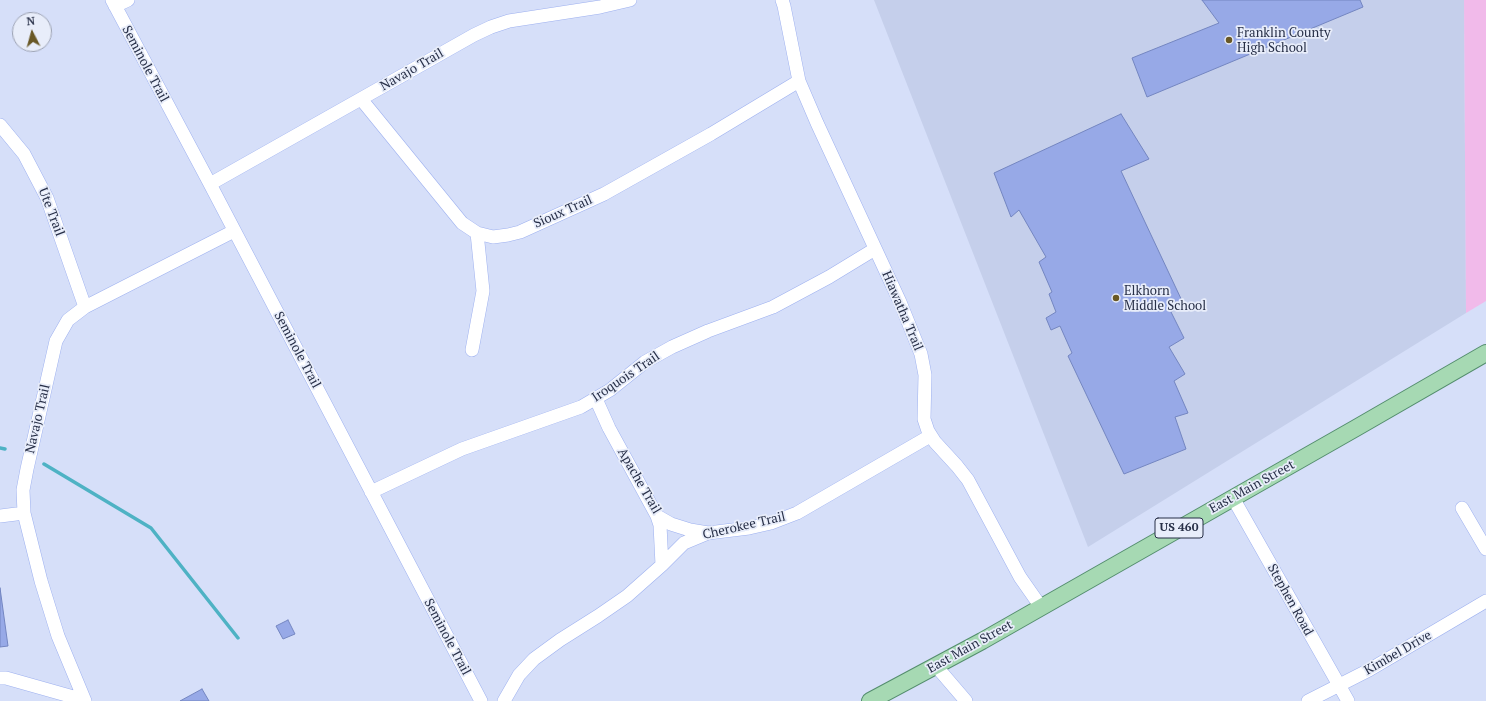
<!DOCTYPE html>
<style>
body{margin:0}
#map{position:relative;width:1486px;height:701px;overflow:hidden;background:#d6dff9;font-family:"PT Serif",serif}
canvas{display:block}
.north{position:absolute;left:12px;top:12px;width:40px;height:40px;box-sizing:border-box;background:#e8edfa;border:1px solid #9ba1b2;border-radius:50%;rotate:354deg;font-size:11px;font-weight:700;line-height:16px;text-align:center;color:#272f47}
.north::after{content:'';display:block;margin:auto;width:14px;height:18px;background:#695826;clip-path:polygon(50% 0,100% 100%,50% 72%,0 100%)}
</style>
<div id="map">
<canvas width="1486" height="701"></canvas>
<div class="north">N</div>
</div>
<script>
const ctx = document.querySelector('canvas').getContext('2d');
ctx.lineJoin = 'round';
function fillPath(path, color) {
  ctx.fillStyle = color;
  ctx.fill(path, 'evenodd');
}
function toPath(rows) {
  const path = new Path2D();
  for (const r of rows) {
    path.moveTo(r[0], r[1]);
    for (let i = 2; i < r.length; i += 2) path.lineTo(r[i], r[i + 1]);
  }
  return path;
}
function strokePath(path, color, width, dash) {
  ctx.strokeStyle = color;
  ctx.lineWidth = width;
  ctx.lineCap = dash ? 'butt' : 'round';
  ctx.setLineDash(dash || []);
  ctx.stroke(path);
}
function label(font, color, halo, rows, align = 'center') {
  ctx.font = font + ' "PT Serif",serif';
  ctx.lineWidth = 3.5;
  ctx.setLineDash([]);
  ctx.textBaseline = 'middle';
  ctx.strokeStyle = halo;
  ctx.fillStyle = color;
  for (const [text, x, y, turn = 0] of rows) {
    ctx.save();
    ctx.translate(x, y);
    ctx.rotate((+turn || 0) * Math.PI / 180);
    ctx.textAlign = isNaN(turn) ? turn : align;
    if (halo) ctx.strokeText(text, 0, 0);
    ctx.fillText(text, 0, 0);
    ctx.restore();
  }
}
const built = toPath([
 [874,0,1464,0,1466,313,1088,547]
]);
const green = toPath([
 [1464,0,1486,0,1486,301,1466,313]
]);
const stream = toPath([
 [0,448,5,449],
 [44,464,151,528,238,638]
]);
const building = toPath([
 [1202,0,1360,0,1363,7,1147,97,1132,58,1219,23,1202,0],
 [1121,114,1149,159,1121,171,1183,303,1171,312,1184,338,1169,347,1185,374,1174,381,1188,413,1175,417,1186,449,1124,474,1068,356,1072,353,1060,326,1051,330,1046,318,1056,312,1049,294,1052,292,1039,262,1046,257,1019,210,1011,217,994,173,1121,114],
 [0,588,8,646,0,647,0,588],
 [288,620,295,634,283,639,276,626,288,620],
 [202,689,209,701,180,701,202,689]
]);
const minor = toPath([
 [112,0,210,184,481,701],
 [782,0,784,6,799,81,817,123,900,302,921,354,925,375,924,419,928,431,935,442,957,466,968,480,1020,577,1041,607],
 [115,6,128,0],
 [361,99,462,223,477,233,493,237,508,235,520,232,604,194,711,134,799,81],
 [0,125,24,154,47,198,85,307],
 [210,184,474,35,491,27,509,21,600,7,630,0],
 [472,350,483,291,477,233],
 [596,399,609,428,657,516,671,524,690,530,708,533],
 [371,492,462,449,581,407,610,390,645,362,672,347,708,331,773,307,829,277,875,249],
 [1233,498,1348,701],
 [1462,508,1486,549],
 [0,516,24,513],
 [657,516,660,525,662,565],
 [936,666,966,701],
 [0,678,6,678,84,700],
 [85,701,58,636,41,581,24,513,23,490,27,469,56,341,68,320,85,307,234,231],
 [504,701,519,675,534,659,560,640,598,616,627,596,662,565,684,543,708,533,749,528,771,523,797,513,930,436],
 [1308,701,1369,670,1486,601]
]);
const major = toPath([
 [870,701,982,641,1356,428,1486,353]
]);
const markers = [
 [1229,40,4,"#695826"],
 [1116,298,4,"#695826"]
];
const shields = [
 [1179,528,48]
];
const shieldNames = [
 ["US 460",1179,528]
];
const poiNames = [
 ["Franklin County",1237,33],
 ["High School",1237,48],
 ["Elkhorn",1124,291],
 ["Middle School",1124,306]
];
const streetNames = [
 ["Seminole Trail",145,64,62],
 ["Navajo Trail",412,70,-30],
 ["Ute Trail",51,212,69],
 ["Sioux Trail",563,212,-24],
 ["Hiawatha Trail",902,311,67],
 ["Seminole Trail",297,350,62],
 ["Iroquois Trail",626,377,-34],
 ["Navajo Trail",38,419,-77],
 ["Apache Trail",639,481,60],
 ["East Main Street",1252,487,-29],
 ["Cherokee Trail",744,526,-13],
 ["Stephen Road",1290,600,61],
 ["Seminole Trail",447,637,62],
 ["East Main Street",970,647,-29],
 ["Kimbel Drive",1398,653,-30]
];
fillPath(built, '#c5cfeb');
fillPath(green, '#f1baea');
strokePath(stream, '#4eb2c4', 3.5);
fillPath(building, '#97a9e7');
strokePath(building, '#7486c1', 1);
strokePath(minor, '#9db0ef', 14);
strokePath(major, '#538d6d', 18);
strokePath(minor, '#fff', 13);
strokePath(major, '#a6d9b3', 16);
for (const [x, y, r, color] of markers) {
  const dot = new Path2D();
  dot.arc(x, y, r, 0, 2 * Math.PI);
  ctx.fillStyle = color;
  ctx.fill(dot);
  strokePath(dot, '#e8edfa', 1.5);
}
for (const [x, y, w] of shields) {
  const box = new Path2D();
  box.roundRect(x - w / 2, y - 10, w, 20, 3);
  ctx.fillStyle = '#e8edfa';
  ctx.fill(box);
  strokePath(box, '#272f47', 1);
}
label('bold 12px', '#272f47', null, shieldNames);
label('13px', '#272f47', '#e8edfa', poiNames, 'left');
label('13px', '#272f47', '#e8edfa', streetNames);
</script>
